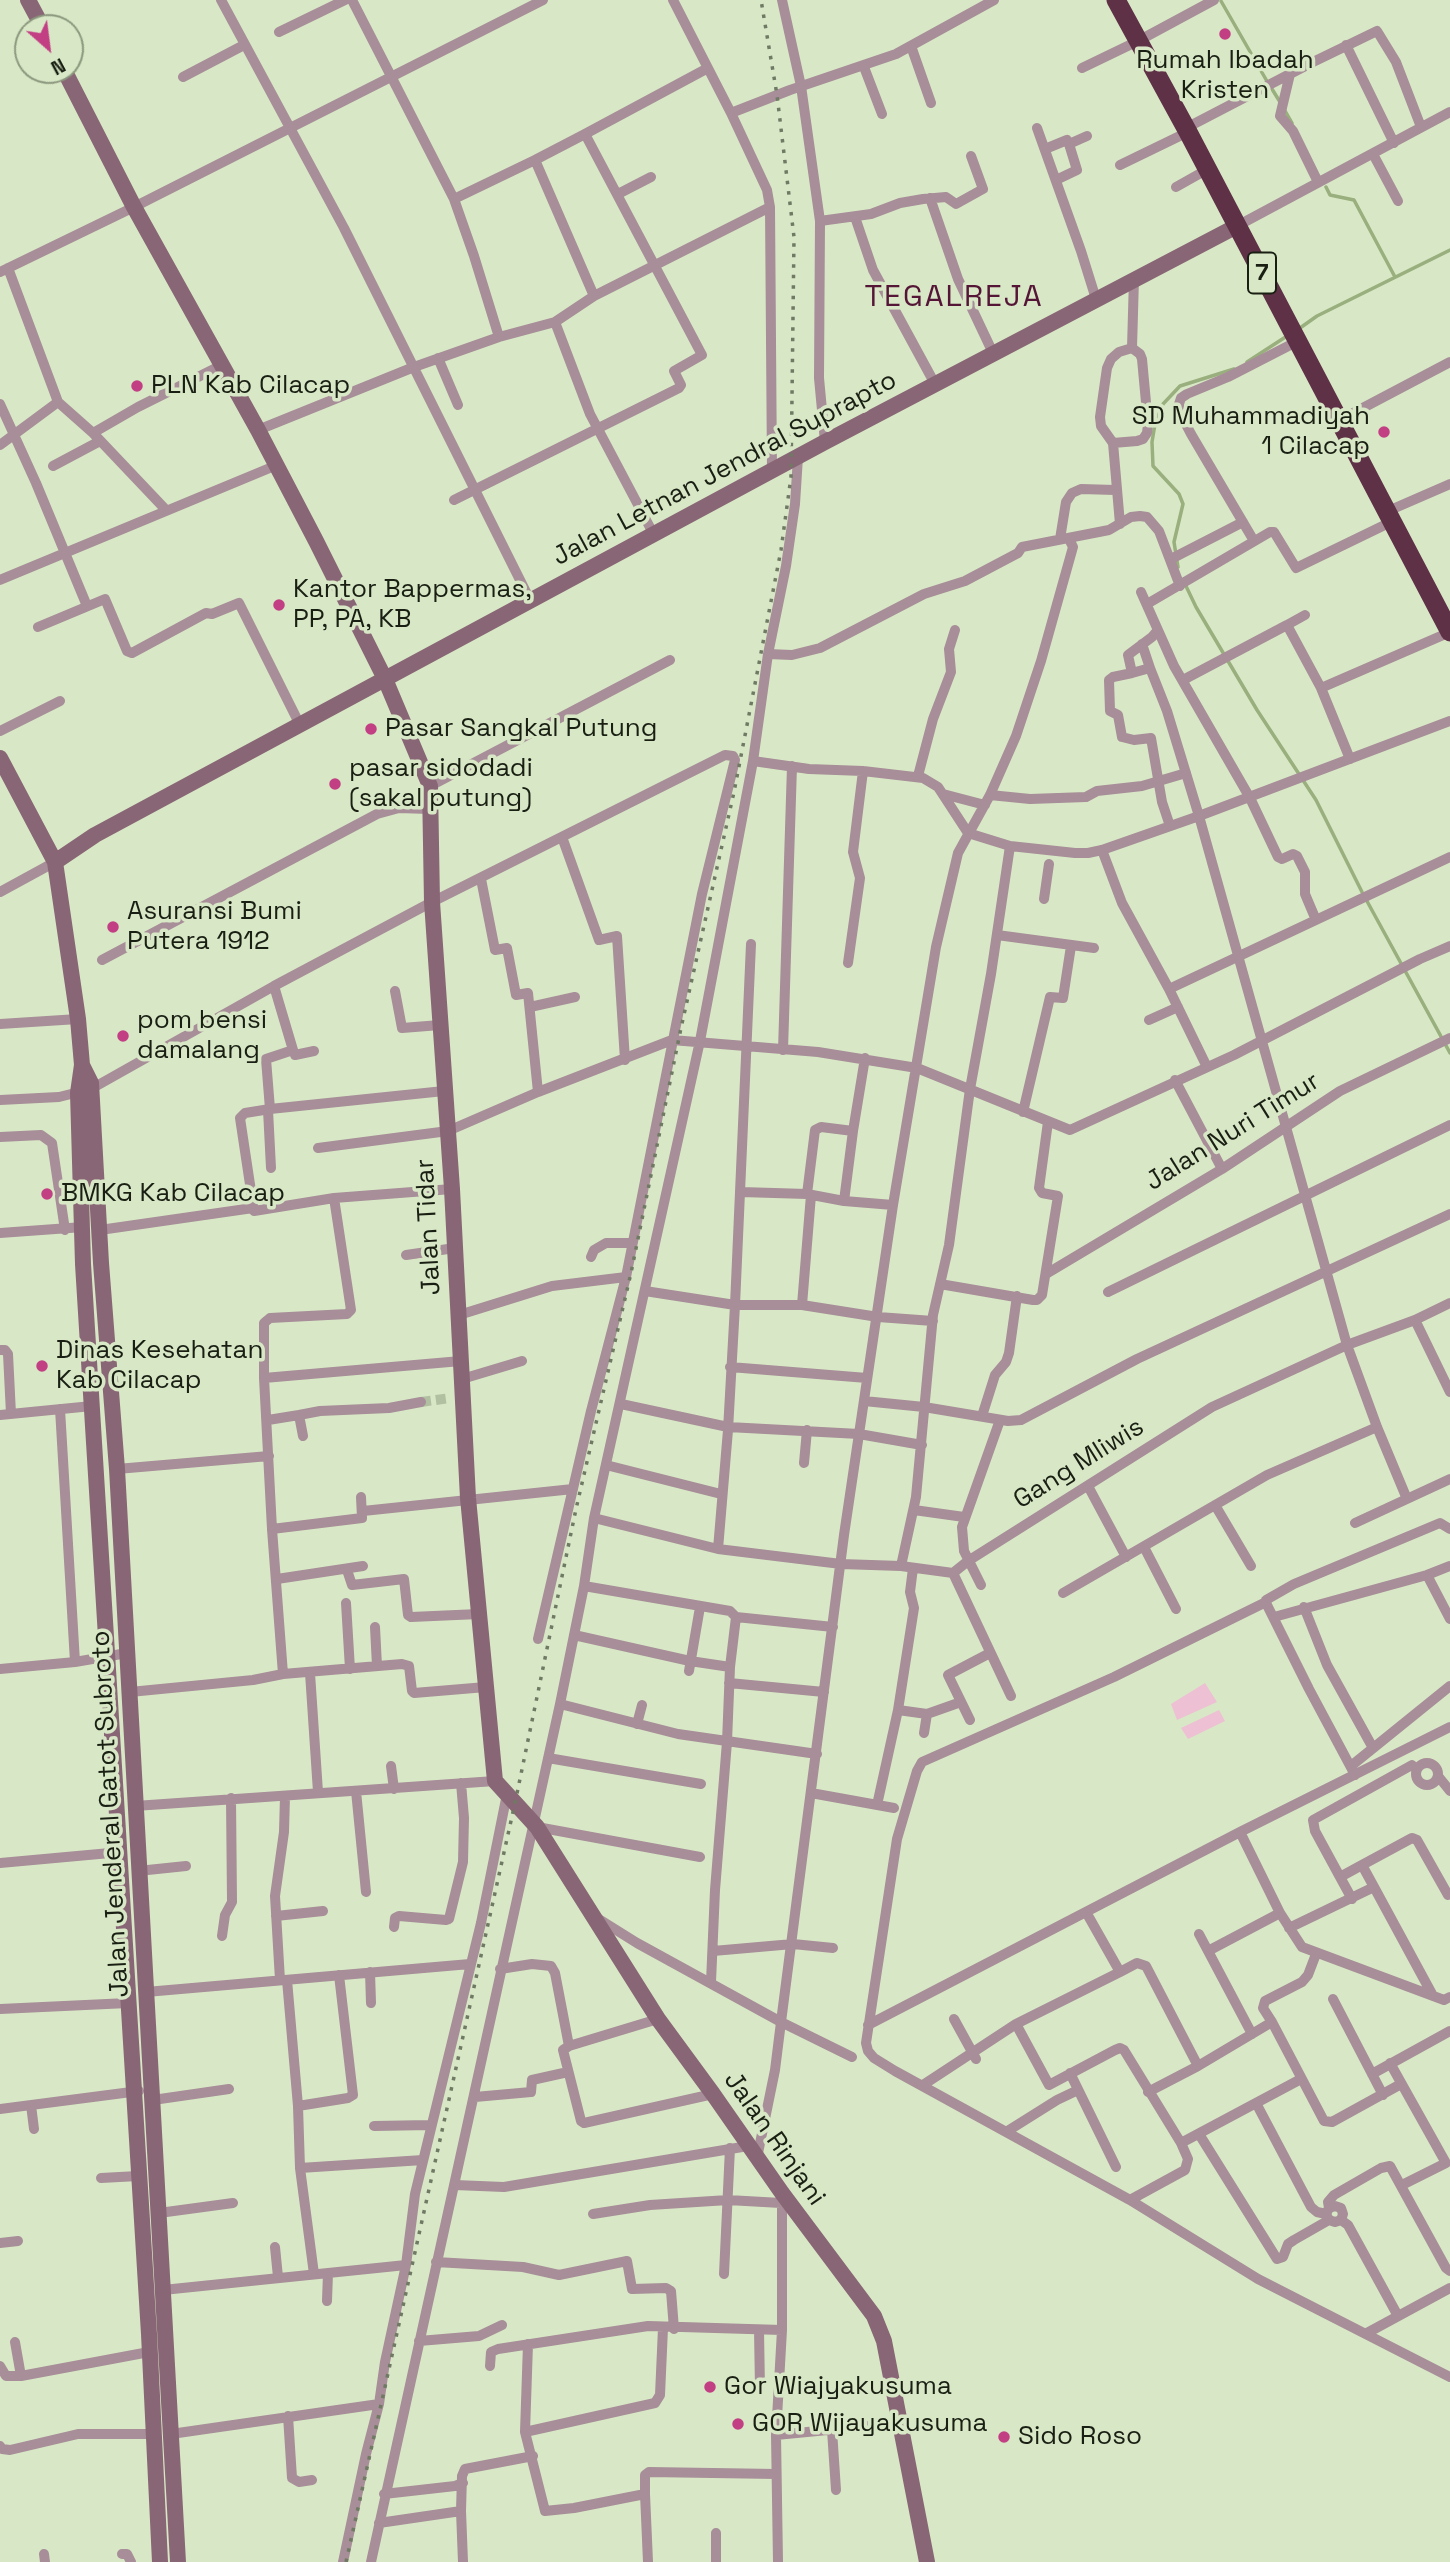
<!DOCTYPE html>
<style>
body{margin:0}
#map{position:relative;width:1450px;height:2562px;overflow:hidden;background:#d8e8c6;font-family:"Space Grotesk",sans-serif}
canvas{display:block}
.north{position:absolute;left:14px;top:14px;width:70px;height:70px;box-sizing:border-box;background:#d8e8c6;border:2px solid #8c987e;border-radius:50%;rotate:152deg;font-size:19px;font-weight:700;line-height:28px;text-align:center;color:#1a1f13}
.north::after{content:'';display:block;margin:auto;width:24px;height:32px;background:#c33f84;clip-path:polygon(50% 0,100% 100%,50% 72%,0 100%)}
</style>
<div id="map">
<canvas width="1450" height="2562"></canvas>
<div class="north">N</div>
</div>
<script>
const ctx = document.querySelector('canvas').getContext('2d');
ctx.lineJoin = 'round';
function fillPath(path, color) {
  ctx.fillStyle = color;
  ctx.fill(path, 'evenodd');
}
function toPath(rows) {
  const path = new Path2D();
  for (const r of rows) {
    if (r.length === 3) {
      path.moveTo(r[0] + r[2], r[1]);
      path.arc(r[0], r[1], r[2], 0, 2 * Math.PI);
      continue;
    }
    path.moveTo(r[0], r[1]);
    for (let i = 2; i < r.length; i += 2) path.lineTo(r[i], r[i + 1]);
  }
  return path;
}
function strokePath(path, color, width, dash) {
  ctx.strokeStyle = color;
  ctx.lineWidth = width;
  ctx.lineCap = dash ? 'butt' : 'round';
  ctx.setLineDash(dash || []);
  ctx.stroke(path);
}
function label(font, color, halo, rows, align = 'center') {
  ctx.font = font + ' "Space Grotesk",sans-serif';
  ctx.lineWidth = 7;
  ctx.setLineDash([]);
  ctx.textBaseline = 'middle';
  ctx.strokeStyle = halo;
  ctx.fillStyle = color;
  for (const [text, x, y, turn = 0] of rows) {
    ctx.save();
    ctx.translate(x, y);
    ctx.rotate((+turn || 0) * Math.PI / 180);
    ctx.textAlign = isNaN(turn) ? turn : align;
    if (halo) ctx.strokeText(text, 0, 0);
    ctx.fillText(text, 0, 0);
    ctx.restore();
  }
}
const green = toPath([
 [1205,1683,1217,1702,1177,1720,1171,1704],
 [1219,1710,1225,1721,1188,1739,1181,1728]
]);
const stream = toPath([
 [1221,1,1268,83],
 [1272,89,1280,102],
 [1284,109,1292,123],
 [1326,187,1330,195,1354,200,1395,277],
 [1300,328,1317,316,1450,250],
 [1247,362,1287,336],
 [1178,567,1174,542,1183,504,1179,494,1153,466,1152,442,1155,424,1163,404,1180,386,1234,369],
 [1185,584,1196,607,1257,710,1316,800,1362,892,1450,1053]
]);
const streetTunnel = toPath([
 [421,1402,450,1398]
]);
const street = toPath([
 [221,0,344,228,531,602],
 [352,0,454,199,474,256,499,337],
 [673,0,731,113,767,190,770,207,772,473],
 [782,0,801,86,820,221,819,378,825,442],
 [279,32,345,0],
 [1346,45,1394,143],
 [911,46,931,103],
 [864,67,882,114],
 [1082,68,1138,41,1214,0],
 [1290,74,1280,116,1293,131,1318,182],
 [183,77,244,45],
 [731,113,790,90,896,54,994,0],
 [1037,128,1081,251,1096,299],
 [1186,128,1313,62,1377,31,1396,62,1421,127],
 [585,134,708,68],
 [1069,144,1087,136],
 [1045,149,1067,140,1069,144,1077,170,1056,180],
 [1373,154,1398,201],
 [1120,165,1188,132],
 [1176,187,1208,169],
 [618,194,651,177],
 [930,198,958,279,993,353],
 [454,199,535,160,594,296],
 [855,217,873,270,935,384],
 [820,221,871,214,900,203,923,199,946,197,956,204,983,189,971,156],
 [1237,226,1450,112],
 [8,268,58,402],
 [0,272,134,207,543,0],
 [555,322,590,414,654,535],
 [438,358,458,405],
 [0,404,36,483,87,606],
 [1340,420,1450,362],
 [258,430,414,367,499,337,555,322,594,296,770,207],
 [93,433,138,407,222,365],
 [1113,443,1101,426,1100,417,1107,368,1111,359,1119,352,1132,348],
 [0,445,58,402,93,433,166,510],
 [53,466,100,441],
 [454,500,679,388,681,385,674,371,702,355,585,134,535,160],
 [1388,511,1450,484],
 [1120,524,1113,443,1137,441,1143,439,1147,433,1148,424,1142,359,1140,354,1132,348,1134,278],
 [1060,539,1066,502,1072,493,1081,489,1115,490],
 [1254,541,1191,434,1179,411,1179,404,1181,398,1187,394,1228,377,1298,341],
 [1171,559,1243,522],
 [0,580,277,465],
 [1141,592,1174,666,1250,798,1278,857,1282,859,1293,854,1297,856,1305,872,1305,894,1316,920],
 [1147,604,1270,532,1274,532,1296,568,1393,521],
 [1287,625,1305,615],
 [38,627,105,599,127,651,132,653,206,613,212,614,239,603,300,725],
 [1142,644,1150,668],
 [768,654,792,655,820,648,924,594,965,581,1018,553,1022,547,1109,530,1131,517,1140,516,1147,517,1159,531,1180,586],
 [1132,673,1113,677,1109,680,1110,711,1118,715,1122,737,1134,740,1151,738,1162,802,1170,826],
 [1183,680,1287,625,1321,688,1350,759],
 [1321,688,1450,632],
 [0,731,60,701],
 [753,761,809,769,863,771,923,778,938,787,968,833,1010,846],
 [918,776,933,719,951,672,949,649,955,630],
 [430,786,670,660],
 [943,794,985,805],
 [990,795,1030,799,1086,797,1097,791,1142,786,1186,773],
 [562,837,599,940,617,936,625,1060],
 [1102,850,1122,903,1169,989],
 [481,879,495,950,507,948,516,995,528,993,538,1092],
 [0,892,55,862],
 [1044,899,1049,864],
 [997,935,1094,948],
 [102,960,377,814,399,808,429,809],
 [848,963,860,878,853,852,863,771],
 [274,986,293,1050,266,1059,270,1109,444,1091],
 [395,991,402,1028,440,1025],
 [530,1007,575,997],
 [1149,1020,1178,1007],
 [0,1024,78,1019],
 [293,1050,295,1055,314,1051],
 [783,1050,792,766],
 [1207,1067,1169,989,1450,857],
 [1175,1080,1222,1169],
 [0,1100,59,1097,91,1089,274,986,432,902,725,755,733,756,735,760,702,894,626,1277,591,1411,538,1639],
 [270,1109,245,1113,240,1118,254,1211,334,1198,452,1189],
 [268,1110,271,1168],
 [1023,1112,1050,997,1063,998,1071,946],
 [0,1137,41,1135,52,1143,65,1230],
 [318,1148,448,1131,538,1092,672,1040,818,1052,917,1068,1070,1130,1234,1055,1420,959,1450,946],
 [741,1192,807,1194,844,1201,893,1205],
 [807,1194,815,1130,821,1127,853,1131],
 [844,1201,853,1131,865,1058],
 [100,1230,253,1208],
 [0,1233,83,1227],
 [406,1255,455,1248],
 [591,1257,594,1250,606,1243,632,1243],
 [1046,1274,1222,1169,1340,1091,1450,1038],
 [940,1284,1033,1300,1037,1300,1042,1295,1058,1196,1042,1193,1039,1188,1048,1122],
 [645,1291,735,1305,802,1305,878,1317,933,1321],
 [1108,1292,1450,1125],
 [802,1305,811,1195],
 [459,1315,552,1286,626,1277],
 [1415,1320,1450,1392],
 [0,1350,5,1350,8,1354,11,1414],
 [730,1367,867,1378],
 [264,1378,461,1361],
 [462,1379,522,1361],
 [864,1401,924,1407,1008,1421,1021,1420,1137,1359,1450,1214],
 [621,1404,728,1427,859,1434,922,1445],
 [60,1409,75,1662],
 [0,1415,92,1406],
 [299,1415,320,1411,389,1408,421,1402],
 [982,1416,995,1375,1006,1362,1009,1353,1017,1296],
 [268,1420,299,1415,303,1436],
 [804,1463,807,1430],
 [606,1465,721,1494],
 [117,1469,269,1456],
 [1088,1486,1126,1557],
 [1407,1499,1377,1427,1347,1345,1199,816,1450,721],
 [1215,1505,1251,1566],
 [914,1510,964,1517],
 [363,1511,573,1489],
 [594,1518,718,1549,841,1564,901,1566,953,1573,968,1561,1212,1407,1347,1345,1415,1320,1450,1303],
 [1355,1523,1450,1479],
 [272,1529,362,1518,361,1497],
 [1144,1547,1176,1609],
 [718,1549,728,1430,735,1305,751,944],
 [901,1566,916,1497,933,1315,949,1245,970,1089,991,974,1010,846,1075,853,1088,853,1102,850,1199,816,1167,711,1150,668,1132,673,1128,655,1152,637,1158,630],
 [347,1570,352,1585,404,1579,408,1615,411,1617,479,1614],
 [953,1573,1011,1696],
 [1427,1575,1450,1566],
 [277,1579,363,1566],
 [981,1585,964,1551,962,1527,1000,1420],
 [584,1586,730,1611,736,1617,833,1627],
 [1063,1593,1267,1475,1377,1427],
 [1266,1602,1114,1677,922,1762,917,1771,897,1839,866,2043,868,2051,874,2058,895,2071,1130,2200,1258,2279,1450,2377],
 [346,1603,350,1669],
 [1304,1607,1327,1665,1373,1748],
 [1274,1617,1427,1575,1450,1619],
 [375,1627,377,1666],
 [574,1635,690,1661,730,1667],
 [0,1669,75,1662,127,1653],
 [689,1671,700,1607],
 [310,1673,318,1792],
 [283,1674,272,1529,264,1378,264,1323,270,1318,347,1314,351,1310,334,1198],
 [729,1683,824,1692],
 [130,1692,253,1680,283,1674,402,1664,409,1666,412,1691,414,1693,486,1687],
 [560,1704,678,1734,817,1754],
 [898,1710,927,1714],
 [970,1720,948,1675,990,1653],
 [637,1724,642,1705],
 [924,1733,927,1714,961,1702],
 [548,1758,701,1784],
 [1427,1774,11],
 [391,1766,394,1789],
 [1351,1766,1450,1686],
 [1355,1775,1309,1689,1267,1605,1266,1600,1294,1584,1440,1523,1450,1529],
 [1438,1776,1450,1791],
 [356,1791,366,1892],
 [811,1793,894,1808],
 [877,1805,898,1710,914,1608,910,1592,913,1568],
 [135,1806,495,1781],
 [537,1827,700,1857],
 [1240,1832,1280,1913,1302,1947,1444,2000,1450,1997],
 [0,1863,121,1852],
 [138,1871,186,1866],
 [1340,1877,1315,1831,1313,1820,1412,1765],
 [1374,1887,1432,1994],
 [1352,1899,1340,1877,1362,1865],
 [276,1916,323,1911],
 [597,1918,637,1943,781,2022,844,1535,893,1205,936,947,958,853,990,795,1016,736,1041,661,1073,547,1069,539],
 [394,1927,395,1918,399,1916,446,1920,449,1919,463,1862,464,1818,461,1783],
 [1289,1928,1374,1887,1362,1865,1412,1838,1417,1840,1448,1895,1450,1894],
 [1199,1934,1252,2034],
 [222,1936,225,1915,232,1902,231,1798],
 [713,1951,793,1944,833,1948],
 [1208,1951,1280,1913],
 [500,1969,532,1964,551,1966,555,1973,569,2046],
 [370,1972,371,2003],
 [1120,1972,1137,1963,1146,1966,1198,2066,1272,2022,1263,2008,1265,2001,1302,1982,1308,1975,1316,1954],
 [280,1980,275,1896,284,1832,285,1796],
 [287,1980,298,2106,300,2168,314,2274],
 [711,1982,715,1890,727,1742,730,1667,736,1617],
 [146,1992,470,1964],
 [1333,1999,1383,2095],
 [0,2009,128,2003],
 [658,2019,569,2046,563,2050,581,2121,584,2123,713,2094],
 [954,2019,976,2059],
 [1272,2022,1324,2121,1332,2122,1401,2084],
 [1016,2024,1049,2085,1115,2050,1120,2048,1124,2050,1181,2143],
 [868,2025,1240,1832,1450,1727],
 [1390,2063,1446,2163,1402,2185],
 [1070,2073,1116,2167],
 [1372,2074,1450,2031],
 [923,2085,1016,2024,1120,1972,1086,1912],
 [1148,2092,1198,2066],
 [475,2097,531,2092,532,2080,568,2072],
 [153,2100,229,2089],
 [1256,2103,1311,2207,1317,2212,1326,2214],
 [31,2105,34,2129],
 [298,2106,348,2098,353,2095,339,1975],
 [0,2109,139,2091],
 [374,2126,430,2125],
 [1006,2132,1057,2100,1078,2090],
 [1199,2134,1277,2259,1283,2257,1288,2244,1294,2240,1329,2220],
 [757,2158,775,2070,781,2022,852,2057],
 [300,2168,423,2160],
 [101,2178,138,2176],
 [455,2185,504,2187,748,2146],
 [1130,2200,1185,2170,1188,2159,1181,2143,1301,2079],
 [1329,2208,1328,2202,1334,2195,1381,2168,1390,2166,1446,2268,1450,2271],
 [159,2213,233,2203],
 [593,2214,650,2205,728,2200,781,2203],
 [1341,2220,1343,2214,1341,2208,1335,2206,1329,2208,1326,2214,1329,2220,1335,2222,1341,2220,1348,2225,1398,2316],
 [0,2243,18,2241],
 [275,2247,278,2277],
 [436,2262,523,2267,559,2275,627,2261,632,2289,666,2288,671,2291,674,2329],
 [724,2274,730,2148],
 [163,2290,406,2265],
 [327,2301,328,2273],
 [759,2330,760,2389],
 [1367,2333,1450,2288],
 [419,2341,479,2336,502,2325],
 [15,2342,21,2376],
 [528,2344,525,2432,545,2511,574,2508,645,2494,645,2475,649,2472,776,2474],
 [0,2366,6,2376,21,2376,149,2352],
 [490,2366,491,2352,498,2349,648,2326,782,2330],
 [288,2416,292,2478,299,2482,312,2480],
 [832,2430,836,2490],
 [525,2432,655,2403,660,2395,663,2328],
 [171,2434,379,2404],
 [776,2435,900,2423],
 [0,2446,2,2449,10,2450,78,2434,154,2434],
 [384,2494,455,2486,463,2483],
 [645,2494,648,2562],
 [461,2511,463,2562],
 [379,2523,461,2511,462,2476,465,2469,533,2456],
 [716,2533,716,2562],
 [44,2554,45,2562],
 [122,2554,127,2554,131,2562],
 [343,2562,366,2454,379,2404,385,2362,406,2265,415,2194,481,1923,507,1794],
 [371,2562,560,1704,584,1586,594,1518,700,1041,753,761,768,654,786,566,795,504,798,457],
 [778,2562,776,2435,782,2330,782,2193]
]);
const secondary = toPath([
 [28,0,43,28],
 [64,70,134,207,258,430,316,541,385,679,430,786,432,902,452,1189,468,1498,495,1781,537,1827,658,2019,713,2094,782,2193,874,2316,884,2341,927,2562],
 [0,758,55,862,78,1019,82,1065,78,1093,83,1264,149,2334,160,2562],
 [55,862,95,835,825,442,1237,226],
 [82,1065,91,1083,101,1263,117,1469,178,2562]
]);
const highway = toPath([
 [1116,0,1188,132,1450,632]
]);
const rail = toPath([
 [346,2562,515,1803,576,1509,631,1273,681,1028,734,792,781,550,791,477,794,237,777,95,761,0]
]);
const markers = [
 [1225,34,7,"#c33f84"],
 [137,386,7,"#c33f84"],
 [1384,432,7,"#c33f84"],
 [279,605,7,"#c33f84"],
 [371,729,7,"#c33f84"],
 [335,784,7,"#c33f84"],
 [113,927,7,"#c33f84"],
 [123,1036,7,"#c33f84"],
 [47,1194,7,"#c33f84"],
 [42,1366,7,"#c33f84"],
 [710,2387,7,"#c33f84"],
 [738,2424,7,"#c33f84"],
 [1004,2437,7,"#c33f84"]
];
const shields = [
 [1262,273,28]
];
const shieldNames = [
 ["7",1262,273]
];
const poiNames = [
 ["Rumah Ibadah",1225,61,"center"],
 ["Kristen",1225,91,"center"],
 ["PLN Kab Cilacap",151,386],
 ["SD Muhammadiyah",1370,417,"right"],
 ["1 Cilacap",1370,447,"right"],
 ["Kantor Bappermas,",293,590],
 ["PP, PA, KB",293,620],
 ["Pasar Sangkal Putung",385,729],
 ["pasar sidodadi",349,769],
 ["(sakal putung)",349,799],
 ["Asuransi Bumi",127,912],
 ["Putera 1912",127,942],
 ["pom bensi",137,1021],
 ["damalang",137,1051],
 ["BMKG Kab Cilacap",61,1194],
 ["Dinas Kesehatan",56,1351],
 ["Kab Cilacap",56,1381],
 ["Gor Wiajyakusuma",724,2387],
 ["GOR Wijayakusuma",752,2424],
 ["Sido Roso",1018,2437]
];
const streetNames = [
 ["Jalan Letnan Jendral Suprapto",725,469,-28],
 ["Jalan Nuri Timur",1233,1132,-32],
 ["Jalan Tidar",429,1227,-93],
 ["Gang Mliwis",1079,1464,-32],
 ["Jalan Jenderal Gatot Subroto",111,1814,-93],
 ["Jalan Rinjani",774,2139,55]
];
const quarterNames = [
 ["TEGALREJA",954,298]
];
fillPath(green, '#edc0d3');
strokePath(stream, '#99af7d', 3.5);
strokePath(streetTunnel, '#b2c0a2', 10, [10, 5]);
strokePath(street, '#a78e98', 10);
strokePath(secondary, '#896675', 16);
strokePath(highway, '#5f3147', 19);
strokePath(rail, '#6f7963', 3.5, [3.5, 7]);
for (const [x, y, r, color] of markers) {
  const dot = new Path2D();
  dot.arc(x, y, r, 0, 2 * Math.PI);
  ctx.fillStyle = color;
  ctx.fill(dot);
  strokePath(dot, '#d8e8c6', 2.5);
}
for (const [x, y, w] of shields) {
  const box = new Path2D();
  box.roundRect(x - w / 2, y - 20.5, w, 41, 5);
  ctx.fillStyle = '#d8e8c6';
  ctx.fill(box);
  strokePath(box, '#1a1f13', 2);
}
label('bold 24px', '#1a1f13', null, shieldNames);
label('26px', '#1a1f13', '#d8e8c6', poiNames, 'left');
label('26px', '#1a1f13', '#d8e8c6', streetNames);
ctx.letterSpacing = '2px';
label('30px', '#541536', '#d8e8c6', quarterNames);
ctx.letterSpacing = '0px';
</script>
